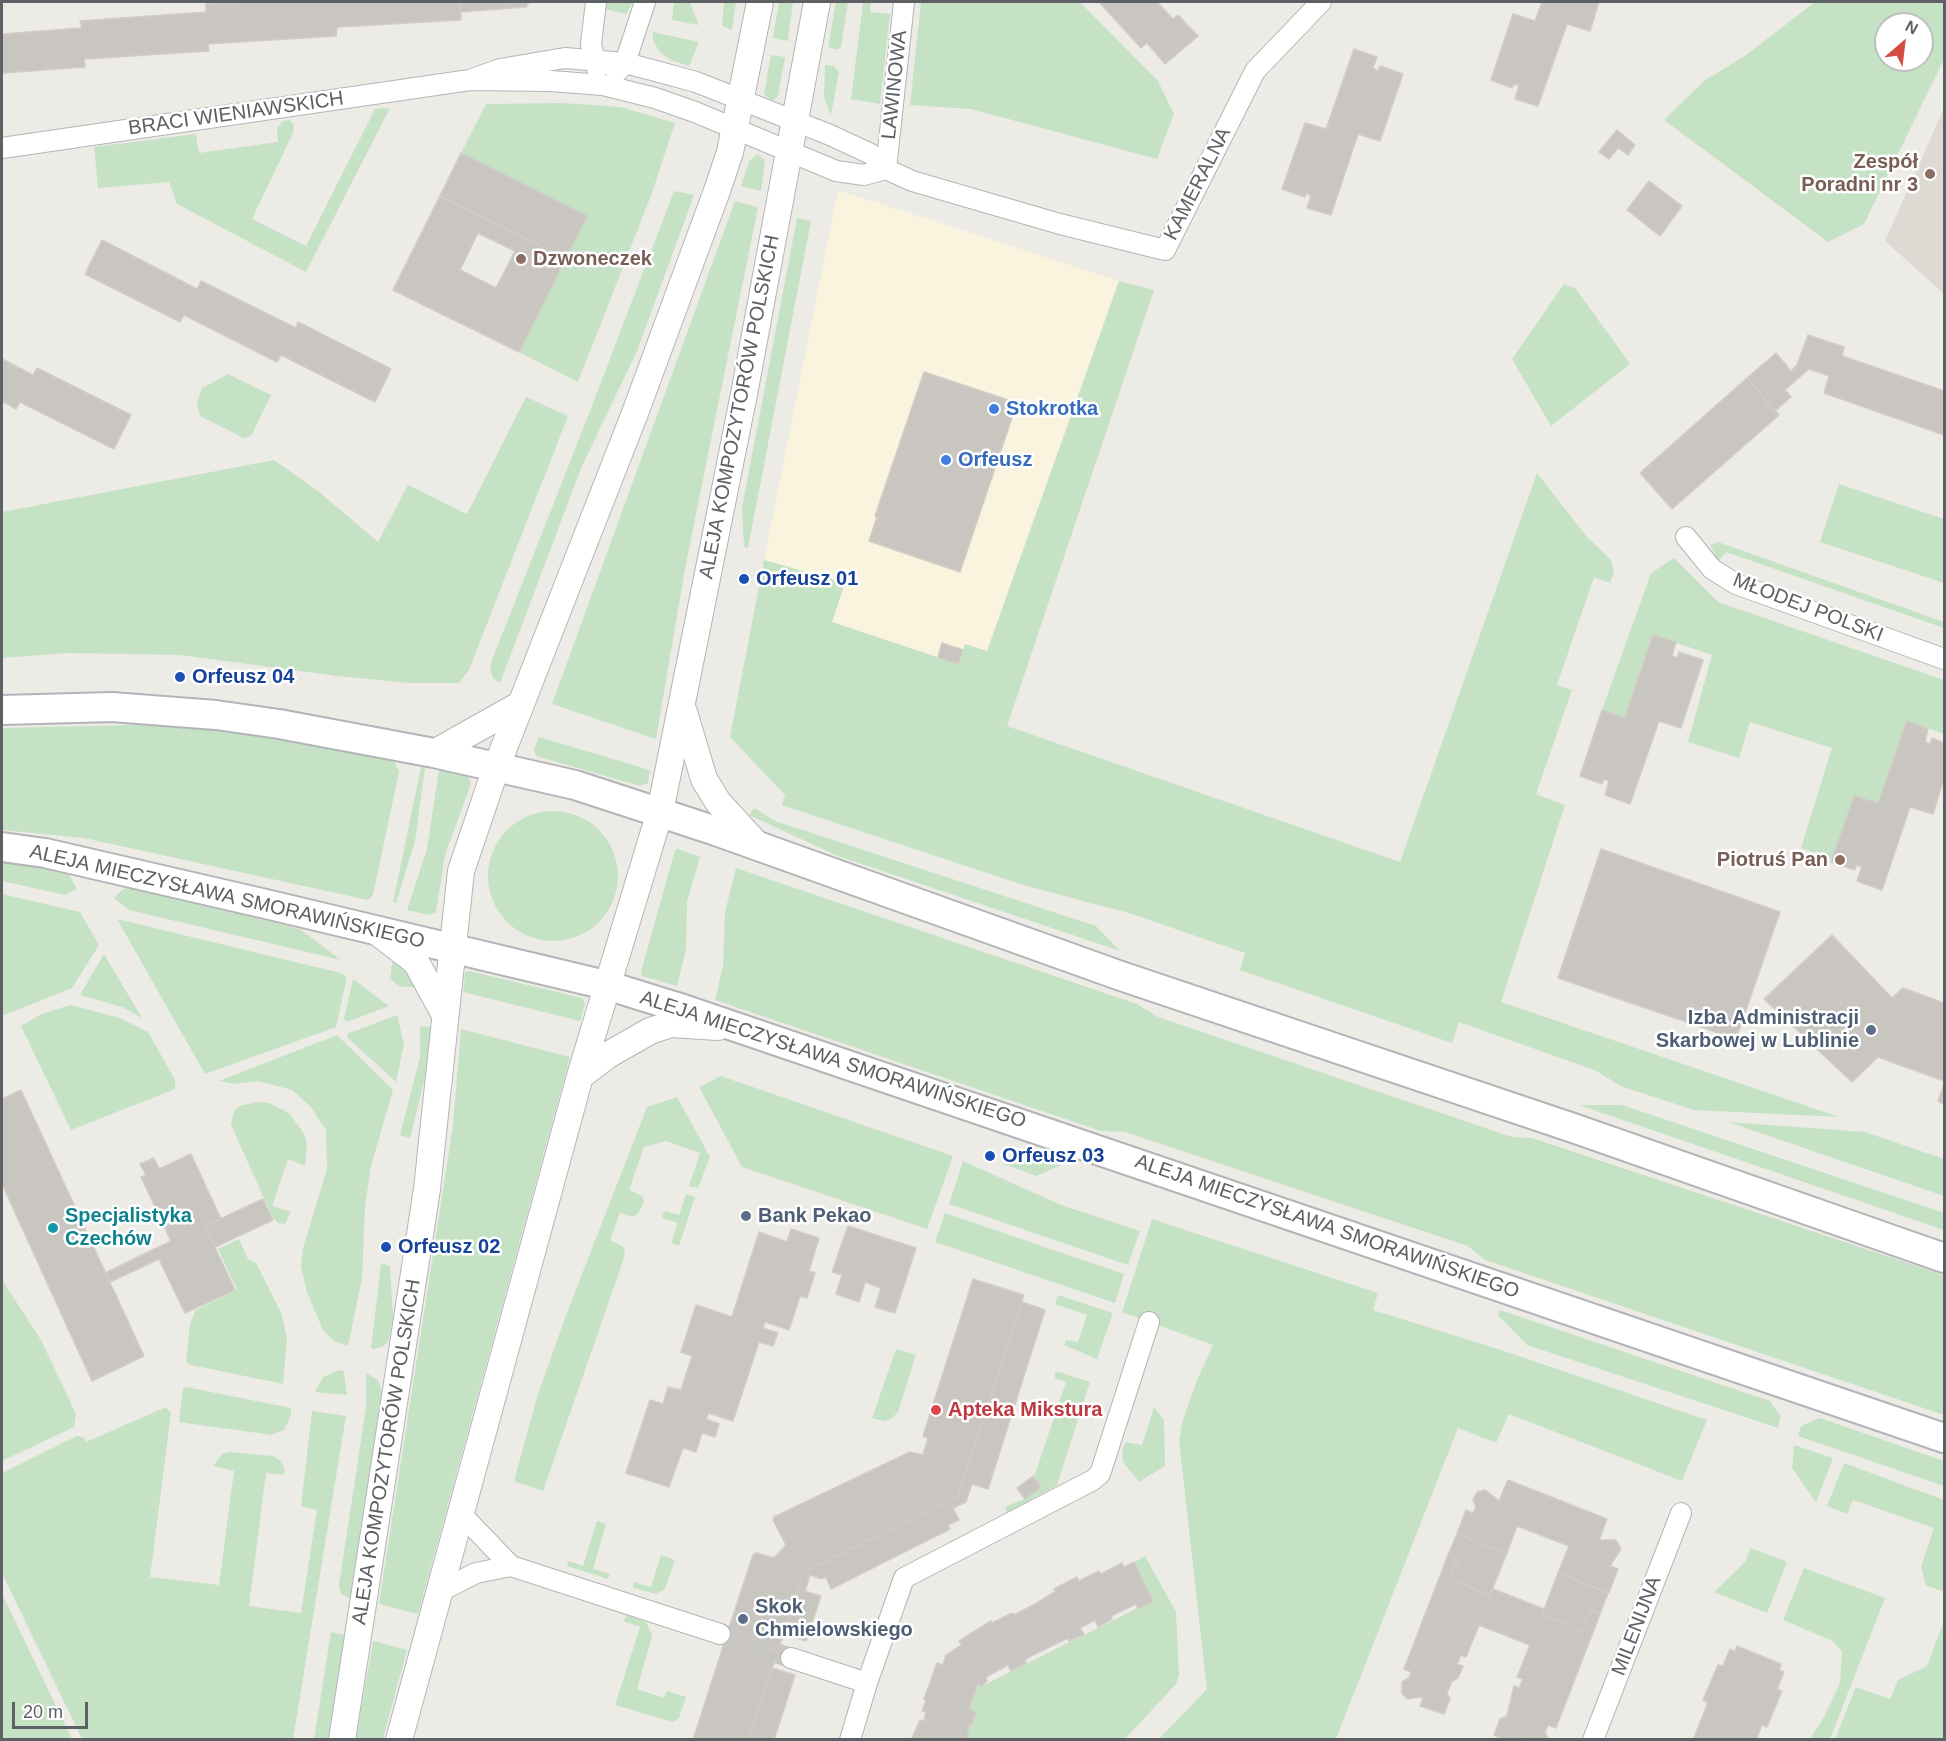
<!DOCTYPE html>
<meta charset="utf-8">
<style>
body{margin:0}
#map{position:relative;width:1946px;height:1741px;overflow:hidden;background:#edebe5;font-family:Arial,sans-serif}
canvas{display:block}
.frame{position:absolute;inset:0;border:3px solid #5d6064;pointer-events:none}
.north{position:absolute;left:1874px;top:12px;width:60px;height:60px;box-sizing:border-box;background:#fff;border:2px solid #bebfc1;border-radius:50%;rotate:28deg;font-size:16px;font-weight:700;line-height:24px;text-align:center;color:#5d6064}
.north::after{content:'';display:block;margin:auto;width:21px;height:27px;background:#d44d45;clip-path:polygon(50% 0,100% 100%,50% 72%,0 100%)}
.scale{position:absolute;left:12px;top:1702px;width:76px;height:27px;box-sizing:border-box;border:3px solid #5d6064;border-top:0;padding-left:8px;font-size:18px;line-height:21px;white-space:nowrap;color:#5d6064;-webkit-text-stroke:4px #fff;paint-order:stroke}
</style>
<div id="map">
<canvas width="1946" height="1741"></canvas>
<div class="frame"></div>
<div class="north">N</div>
<div class="scale">20 m</div>
</div>
<script>
const ctx = document.querySelector('canvas').getContext('2d');
ctx.lineJoin = 'round';
function fillPath(path, color) {
  ctx.fillStyle = color;
  ctx.fill(path, 'evenodd');
}
function toPath(rows) {
  const path = new Path2D();
  for (const r of rows) {
    if (r.length === 3) {
      path.moveTo(r[0] + r[2], r[1]);
      path.arc(r[0], r[1], r[2], 0, 2 * Math.PI);
      continue;
    }
    path.moveTo(r[0], r[1]);
    for (let i = 2; i < r.length; i += 2) path.lineTo(r[i], r[i + 1]);
  }
  return path;
}
function strokePath(path, color, width, dash) {
  ctx.strokeStyle = color;
  ctx.lineWidth = width;
  ctx.lineCap = dash ? 'butt' : 'round';
  ctx.setLineDash(dash || []);
  ctx.stroke(path);
}
function label(font, color, halo, rows, align = 'center') {
  ctx.font = font + ' Arial,sans-serif';
  ctx.lineWidth = 5;
  ctx.setLineDash([]);
  ctx.textBaseline = 'middle';
  ctx.strokeStyle = halo;
  ctx.fillStyle = color;
  for (const [text, x, y, turn = 0] of rows) {
    ctx.save();
    ctx.translate(x, y);
    ctx.rotate((+turn || 0) * Math.PI / 180);
    ctx.textAlign = isNaN(turn) ? turn : align;
    if (halo) ctx.strokeText(text, 0, 0);
    ctx.fillText(text, 0, 0);
    ctx.restore();
  }
}
const commercial = toPath([
 [838,190,1119,281,987,651,958,664,832,622,845,583,764,560]
]);
const education = toPath([
 [1944,108,1944,294,1885,241]
]);
const green = toPath([
 [603,2,633,2,626,14,600,8],
 [674,2,690,2,699,25,672,20],
 [724,2,736,2,732,30,722,26],
 [779,2,793,2,788,41,773,38],
 [836,2,848,2,841,47,838,50,828,47],
 [863,2,871,2,870,12,890,14,880,104,851,99],
 [921,2,1080,2,1158,81,1174,114,1157,159,971,109,910,105],
 [1815,2,1944,2,1944,59,1864,224,1828,242,1664,120,1704,81,1746,55],
 [1886,24,1922,24,1922,60,1886,60],
 [653,32,699,42,689,66,670,60,659,51,653,40],
 [771,55,785,57,778,96,772,101,764,94],
 [825,65,834,66,839,72,831,115,824,97],
 [562,103,621,107,675,123,652,193,578,382,519,352,587,216,461,153,486,104],
 [390,108,306,272,177,204,169,182,98,188,94,147,196,134,199,153,278,142,277,128,283,121,289,120,294,125,293,133,252,219,306,246,375,109],
 [757,154,765,160,761,191,741,186,749,162],
 [674,191,694,195,637,351,582,466,500,683,493,678,490,669,492,660,590,411],
 [735,201,758,207,685,569,656,739,552,704],
 [797,218,811,221,748,548,744,547,742,508],
 [1119,281,1154,290,1007,726,1400,862,1537,473,1587,537,1611,560,1614,571,1610,583,1594,577,1557,685,1572,690,1536,794,1565,805,1501,1002,1839,1117,1694,1110,1620,1086,1597,1071,1459,1022,1452,1043,1240,970,1245,953,1132,914,1020,884,782,805,785,795,730,737,764,560,845,583,832,622,958,664,965,644,987,651],
 [1564,284,1576,289,1630,364,1551,426,1512,359],
 [228,374,271,395,251,436,244,438,200,416,197,403,202,388],
 [526,397,568,416,469,670,459,683,410,683,337,676,180,655,68,653,2,658,2,512,274,460,318,491,378,542,408,485,467,514],
 [1839,484,1944,519,1944,583,1820,542],
 [1718,542,1944,622,1944,628,1726,552,1718,561,1710,545],
 [1674,558,1718,602,1944,680,1944,734,1907,721,1878,803,1854,796,1832,859,1801,848,1832,748,1750,722,1739,758,1688,742,1712,655,1653,635,1625,718,1602,710,1651,573],
 [137,725,211,727,394,761,399,772,373,895,368,900,84,838,2,830,2,728],
 [539,737,650,770,648,783,640,786,536,756,534,749],
 [421,767,425,768,415,841,396,903,393,902],
 [439,770,468,776,471,784,445,855,436,912,430,915,407,910,427,849],
 [754,808,775,821,1096,926,1120,951,838,856,749,815],
 [553,876,65],
 [678,849,700,857,687,902,686,949,677,986,642,976,641,972,675,850],
 [2,860,68,873,77,889,65,895,2,881],
 [736,868,1137,1004,1158,1017,1512,1137,1532,1138,1944,1275,1944,1415,1485,1260,1468,1246,1125,1132,1101,1131,715,1000,723,966,725,912],
 [131,888,300,929,341,960,129,910,114,898,123,889],
 [2,894,80,912,99,945,72,988,2,1016],
 [117,919,341,973,347,977,336,1027,205,1074],
 [104,954,142,1018,122,1007,80,995],
 [393,957,408,971,420,988,398,986,390,978],
 [469,971,582,998,585,1004,580,1021,463,992,465,972],
 [353,979,389,1006,347,1022,344,1019],
 [70,1005,120,1018,148,1032,175,1080,175,1089,71,1130,21,1026,42,1014],
 [397,1015,404,1044,396,1082,348,1038,347,1034],
 [431,1026,429,1061,410,1138,400,1135,420,1057,420,1027],
 [461,1029,570,1057,418,1614,379,1604,453,1125],
 [337,1035,393,1090,371,1166,365,1206,362,1279,348,1346,334,1341,323,1330,307,1292,301,1266,303,1248,327,1169,326,1130,310,1106,292,1090,258,1081,234,1084,219,1081],
 [721,1076,953,1156,927,1229,742,1167,699,1087],
 [677,1097,710,1157,698,1188,689,1186,700,1153,666,1141,644,1147,629,1190,642,1196,644,1201,639,1212,633,1217,620,1213,610,1240,622,1246,625,1250,624,1258,543,1491,514,1481,538,1394,568,1310,647,1107],
 [257,1102,269,1103,289,1113,303,1132,307,1143,305,1166,288,1159,272,1206,291,1212,285,1224,278,1223,273,1218,231,1125,234,1111,240,1106],
 [1579,1105,1622,1105,1944,1213,1944,1230],
 [1728,1122,1865,1132,1944,1159,1944,1196],
 [1007,1155,1016,1160,1062,1165,1036,1176,1004,1164],
 [963,1161,1061,1205,1140,1231,1128,1265,949,1204],
 [686,1194,695,1197,679,1246,671,1243,678,1223,663,1218,662,1214,666,1211,679,1215],
 [945,1213,1124,1274,1115,1303,935,1242],
 [1152,1219,1378,1293,1373,1310,1501,1350,1707,1420,1682,1481,1509,1414,1496,1443,1458,1428,1336,1739,1159,1739,1207,1689,1179,1441,1182,1423,1197,1380,1213,1345,1122,1312],
 [239,1239,248,1259,256,1263,282,1315,287,1339,283,1384,191,1365,186,1362,190,1324,196,1310,237,1290,218,1249],
 [381,1264,390,1266,393,1318,389,1339,384,1346,374,1349,371,1348],
 [2,1280,41,1340,76,1414,74,1427,2,1461],
 [1058,1295,1113,1313,1097,1359,1064,1345,1066,1340,1078,1342,1087,1315,1055,1304],
 [1500,1310,1770,1401,1780,1416,1778,1428,1527,1345,1498,1315],
 [896,1349,916,1355,898,1412,891,1419,884,1421,872,1418],
 [339,1370,344,1371,347,1395,315,1392,323,1377],
 [1059,1372,1090,1382,1057,1485,1008,1513,1005,1510,1007,1506,1025,1499,1041,1487,1034,1477,1066,1382,1055,1378,1055,1373],
 [366,1373,378,1380,382,1392,350,1598,341,1594,339,1585,366,1407],
 [186,1387,291,1408,291,1415,284,1430,272,1435,179,1422,183,1389],
 [166,1407,171,1413,150,1577,219,1585,234,1471,213,1466,222,1454,229,1452,273,1456,281,1461,285,1471,283,1475,266,1473,249,1606,301,1613,317,1510,301,1506,312,1411,346,1416,293,1739,82,1739,2,1573,2,1473,77,1436,85,1438,86,1442],
 [1154,1407,1164,1420,1165,1466,1139,1482,1123,1462,1122,1450,1126,1442,1142,1445],
 [1820,1418,1944,1461,1944,1486,1798,1436,1801,1426],
 [1794,1445,1833,1458,1816,1502,1792,1468],
 [1844,1463,1944,1500,1944,1592,1926,1585,1921,1567,1934,1528,1853,1500,1847,1514,1827,1506],
 [597,1521,606,1524,593,1569,610,1574,608,1579,567,1566,568,1561,583,1566],
 [1751,1548,1787,1562,1767,1613,1714,1592,1745,1562],
 [661,1555,675,1560,665,1589,656,1594,633,1588,634,1582,651,1587],
 [1145,1556,1176,1612,1179,1675,1176,1684,1125,1739,967,1740,969,1725,971,1725,976,1712,969,1709,978,1684,982,1686,1152,1601,1134,1562],
 [1804,1568,1885,1598,1830,1739,1810,1739,1824,1717,1840,1683,1842,1652,1833,1641,1783,1620],
 [2,1594,72,1739,2,1739],
 [628,1615,647,1623,652,1636,637,1689,664,1698,667,1691,686,1697,679,1718,673,1722,615,1705,640,1627,623,1621],
 [1944,1621,1944,1739,1835,1739,1856,1687,1890,1699,1898,1680,1927,1666],
 [331,1632,345,1635,328,1739,314,1739],
 [373,1641,407,1650,383,1739,356,1739]
]);
const building = toPath([
 [255,2,460,2,461,20,337,27,336,36,208,44,209,51,84,59,85,67,2,73,2,34,82,28,80,21,206,12,206,4,255,2],
 [460,2,529,2,526,7,461,12,460,2],
 [1099,2,1157,2,1173,19,1178,15,1198,36,1165,64,1147,43,1141,48,1099,2],
 [1542,2,1599,2,1590,31,1567,24,1538,106,1515,99,1519,85,1514,84,1512,88,1491,80,1513,14,1535,21,1542,2],
 [1354,49,1377,57,1373,68,1378,71,1380,66,1403,74,1380,141,1358,134,1331,215,1307,208,1311,196,1306,193,1305,197,1282,189,1305,123,1326,129,1354,49],
 [1617,130,1635,145,1628,155,1618,148,1609,159,1599,152,1617,130],
 [461,153,587,216,566,258,440,196,461,153],
 [1649,181,1682,206,1660,236,1627,210,1649,181],
 [440,196,566,258,519,352,393,290,440,196],
 [478,233,515,251,496,288,460,270,478,233],
 [102,240,197,289,201,281,296,328,298,322,391,369,375,402,281,355,277,362,184,315,180,322,85,274,102,240],
 [1808,335,1844,347,1842,356,1944,391,1944,435,1824,393,1829,376,1809,369,1785,390,1791,397,1775,411,1747,378,1776,353,1791,371,1797,365,1808,335],
 [2,359,33,375,37,368,131,415,114,449,20,402,16,409,2,401,2,359],
 [924,372,1017,403,960,572,869,541,877,517,875,516,924,372],
 [1747,378,1779,415,1672,509,1640,473,1747,378],
 [1653,635,1676,642,1672,656,1677,658,1679,652,1703,660,1681,728,1659,721,1630,804,1605,795,1609,781,1604,779,1602,784,1580,776,1602,710,1625,718,1653,635],
 [942,643,963,650,958,664,938,657,942,643],
 [1907,721,1928,729,1925,742,1930,744,1932,738,1944,743,1944,778,1933,814,1910,807,1882,890,1857,881,1862,867,1856,865,1855,870,1831,862,1854,796,1878,803,1907,721],
 [1601,849,1780,912,1736,1039,1558,978,1601,849],
 [1832,935,1892,998,1903,988,1944,1003,1944,1081,1878,1057,1852,1082,1764,999,1832,935],
 [1944,1084,1944,1104,1938,1101,1944,1084],
 [21,1090,144,1356,92,1381,2,1184,2,1099,21,1090],
 [191,1154,221,1219,205,1226,235,1290,185,1313,159,1259,110,1282,105,1273,171,1241,141,1177,146,1175,140,1164,154,1158,159,1169,191,1154],
 [263,1199,273,1220,215,1247,205,1226,263,1199],
 [848,1226,916,1248,895,1313,875,1307,881,1288,865,1282,859,1302,836,1294,842,1275,832,1272,848,1226],
 [791,1229,819,1238,809,1271,815,1273,807,1298,800,1296,789,1330,765,1322,763,1328,778,1333,773,1346,759,1342,733,1421,709,1413,706,1419,719,1424,715,1437,702,1433,696,1452,683,1448,669,1487,626,1473,650,1400,663,1404,668,1387,681,1390,692,1356,681,1352,696,1305,732,1317,759,1232,787,1242,791,1229],
 [973,1279,1024,1295,958,1496,803,1573,778,1651,727,1634,753,1555,757,1553,774,1558,786,1545,773,1520,774,1517,910,1452,923,1455,928,1438,923,1436,973,1279],
 [1022,1302,1045,1310,988,1489,972,1484,966,1502,953,1508,959,1520,948,1525,950,1529,831,1589,826,1577,821,1579,810,1575,805,1591,821,1596,806,1641,783,1634,803,1573,958,1496,1022,1302],
 [1033,1476,1041,1487,1025,1499,1017,1488,1033,1476],
 [1508,1480,1607,1519,1599,1540,1616,1540,1621,1549,1610,1566,1618,1569,1609,1593,1558,1573,1569,1546,1517,1526,1507,1553,1457,1534,1466,1510,1473,1513,1476,1507,1473,1500,1477,1492,1485,1490,1499,1501,1508,1480],
 [1457,1534,1507,1553,1490,1595,1450,1579,1458,1559,1448,1555,1457,1534],
 [1448,1555,1458,1559,1450,1579,1490,1595,1493,1589,1544,1609,1542,1615,1582,1631,1590,1610,1600,1614,1556,1728,1548,1725,1545,1731,1548,1740,1527,1740,1521,1737,1520,1740,1506,1740,1494,1735,1500,1719,1507,1716,1514,1686,1519,1688,1523,1679,1517,1677,1530,1645,1479,1625,1466,1657,1461,1655,1457,1664,1463,1666,1458,1678,1452,1681,1447,1693,1450,1699,1444,1714,1420,1706,1423,1699,1420,1697,1408,1699,1402,1694,1402,1682,1409,1678,1411,1672,1404,1669,1448,1555],
 [1134,1562,1153,1601,1138,1609,1136,1604,1111,1616,1112,1619,1098,1627,1095,1620,1080,1628,1084,1634,1069,1641,1068,1638,1029,1657,1025,1660,1026,1663,1011,1671,1008,1665,986,1677,987,1681,982,1686,978,1684,969,1709,976,1712,971,1726,969,1725,967,1740,911,1740,920,1720,924,1721,925,1716,926,1712,922,1711,926,1700,924,1699,937,1663,943,1665,946,1655,962,1645,959,1641,991,1621,992,1623,1012,1613,1014,1615,1037,1603,1056,1591,1054,1589,1077,1577,1079,1581,1099,1571,1101,1574,1122,1563,1124,1567,1134,1562],
 [1558,1573,1608,1593,1600,1614,1590,1610,1582,1631,1542,1615,1558,1573],
 [727,1634,778,1651,748,1740,693,1740,727,1634],
 [1737,1646,1781,1664,1779,1670,1784,1672,1777,1689,1782,1691,1767,1727,1762,1725,1756,1740,1693,1740,1708,1703,1703,1700,1718,1665,1723,1666,1730,1649,1735,1652,1737,1646],
 [772,1668,795,1675,774,1740,748,1740,772,1668]
]);
const minorTunnel = toPath([
 [720,1634,791,1658]
]);
const minor = toPath([
 [596,2,591,44,597,69],
 [616,73,625,63,645,2],
 [470,80,500,69,565,58,625,63,652,70,696,82,830,135,871,154,886,169,912,181,1060,224,1165,250,1255,71,1321,2],
 [2,148,470,80,551,81,603,85,655,98,695,112,836,171,864,175,886,169],
 [886,169,904,2],
 [1686,537,1712,569,1736,584,1944,659],
 [460,1513,511,1566],
 [439,1592,476,1573,511,1566,720,1634],
 [791,1658,867,1683,850,1740],
 [867,1683,904,1578,1093,1480,1100,1474,1149,1322],
 [1593,1740,1681,1513]
]);
const tertiary = toPath([
 [684,712,704,779,718,802,759,847],
 [434,753,521,704],
 [377,932,416,962,445,1015],
 [580,1076,608,1055,650,1031,671,1024,718,1027],
 [342,1740,427,1189,461,871,496,768,635,413,718,188,730,152,760,2],
 [399,1740,580,1076,660,812,744,394,817,2]
]);
const secondary = toPath([
 [2,710,112,707,216,715,279,724,434,753,575,785,716,831,1121,976,1576,1129,1944,1258],
 [2,847,45,853,270,905,606,985,677,1007,1944,1438]
]);
const markers = [
 [1930,174,6,"#8d6e63"],
 [521,259,6,"#8d6e63"],
 [994,409,6,"#3f7fe0"],
 [946,460,6,"#3f7fe0"],
 [744,579,6,"#1a4fb4"],
 [180,677,6,"#1a4fb4"],
 [1840,860,6,"#8d6e63"],
 [1871,1030,6,"#5c6f8a"],
 [990,1156,6,"#1a4fb4"],
 [746,1216,6,"#5c6f8a"],
 [53,1228,6,"#0f9aa8"],
 [386,1247,6,"#1a4fb4"],
 [936,1410,6,"#e0444e"],
 [743,1619,6,"#5c6f8a"]
];
const streetNames = [
 ["LAWINOWA",895,85,-84],
 ["BRACI WIENIAWSKICH",236,114,-8],
 ["KAMERALNA",1198,184,-63],
 ["ALEJA KOMPOZYTORÓW POLSKICH",740,407,-79],
 ["MŁODEJ POLSKI",1808,608,21],
 ["ALEJA MIECZYSŁAWA SMORAWIŃSKIEGO",227,897,13],
 ["ALEJA MIECZYSŁAWA SMORAWIŃSKIEGO",833,1060,18],
 ["ALEJA MIECZYSŁAWA SMORAWIŃSKIEGO",1327,1227,19],
 ["ALEJA KOMPOZYTORÓW POLSKICH",387,1452,-81],
 ["MILENIJNA",1637,1626,-69]
];
const educationNames = [
 ["Zespół",1918,162],
 ["Poradni nr 3",1918,185],
 ["Dzwoneczek",533,259,"left"],
 ["Piotruś Pan",1828,860]
];
const shopNames = [
 ["Stokrotka",1006,409],
 ["Orfeusz",958,460]
];
const transitNames = [
 ["Orfeusz 01",756,579],
 ["Orfeusz 04",192,677],
 ["Orfeusz 03",1002,1156],
 ["Orfeusz 02",398,1247]
];
const serviceNames = [
 ["Izba Administracji",1859,1018,"right"],
 ["Skarbowej w Lublinie",1859,1041,"right"],
 ["Bank Pekao",758,1216],
 ["Skok",755,1607],
 ["Chmielowskiego",755,1630]
];
const cultureNames = [
 ["Specjalistyka",65,1216],
 ["Czechów",65,1239]
];
const healthNames = [
 ["Apteka Mikstura",948,1410]
];
fillPath(commercial, '#faf3de');
fillPath(education, '#dddad4');
fillPath(green, '#c6e2c5');
fillPath(building, '#c9c6c2');
strokePath(building, '#d1cdc4', 1.5);
strokePath(minorTunnel, '#c9c8c5', 20, [20, 10]);
strokePath(minor, '#b2b5b8', 22);
strokePath(tertiary, '#b2b5b8', 28);
strokePath(secondary, '#b2b4b8', 32);
strokePath(minor, '#fff', 20);
strokePath(tertiary, '#fff', 26);
strokePath(secondary, '#fff', 28);
for (const [x, y, r, color] of markers) {
  const dot = new Path2D();
  dot.arc(x, y, r, 0, 2 * Math.PI);
  ctx.fillStyle = color;
  ctx.fill(dot);
  strokePath(dot, '#fff', 2);
}
label('20px', '#5d6064', '#fff', streetNames);
label('bold 20px', '#785e54', '#fff', educationNames, 'right');
label('bold 20px', '#366cbe', '#fff', shopNames, 'left');
label('bold 20px', '#164399', '#fff', transitNames, 'left');
label('bold 20px', '#4e5e75', '#fff', serviceNames, 'left');
label('bold 20px', '#0d838f', '#fff', cultureNames, 'left');
label('bold 20px', '#be3a42', '#fff', healthNames, 'left');
</script>
